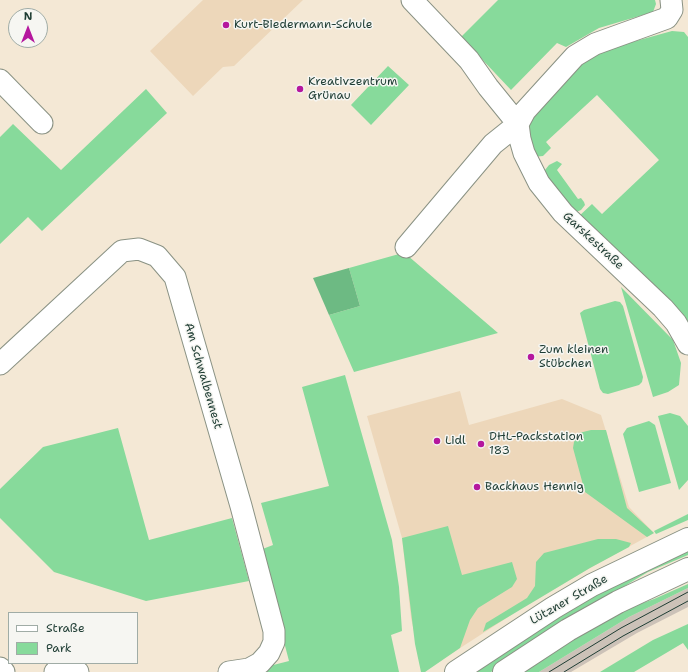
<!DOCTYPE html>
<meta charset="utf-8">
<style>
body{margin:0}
#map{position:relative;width:688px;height:672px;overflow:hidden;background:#f4e8d5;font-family:"Shantell Sans",sans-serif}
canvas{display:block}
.legend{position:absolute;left:8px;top:612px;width:130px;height:52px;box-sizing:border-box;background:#f6f6f2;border:1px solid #a0aca6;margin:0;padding:5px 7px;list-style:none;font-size:12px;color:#1f3d34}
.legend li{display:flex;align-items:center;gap:8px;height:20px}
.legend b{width:20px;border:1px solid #a0aca6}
.north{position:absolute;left:8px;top:8px;width:40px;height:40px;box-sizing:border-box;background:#f6f6f2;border:1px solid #a0aca6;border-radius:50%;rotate:0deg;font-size:11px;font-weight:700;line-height:16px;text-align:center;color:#1f3d34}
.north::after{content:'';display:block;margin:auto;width:14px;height:18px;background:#b5179e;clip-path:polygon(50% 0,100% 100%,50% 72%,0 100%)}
</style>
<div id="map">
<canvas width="688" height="672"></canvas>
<ul class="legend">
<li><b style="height:5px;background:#fff"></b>Straße</li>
<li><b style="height:11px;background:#87da9b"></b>Park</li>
</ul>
<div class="north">N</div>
</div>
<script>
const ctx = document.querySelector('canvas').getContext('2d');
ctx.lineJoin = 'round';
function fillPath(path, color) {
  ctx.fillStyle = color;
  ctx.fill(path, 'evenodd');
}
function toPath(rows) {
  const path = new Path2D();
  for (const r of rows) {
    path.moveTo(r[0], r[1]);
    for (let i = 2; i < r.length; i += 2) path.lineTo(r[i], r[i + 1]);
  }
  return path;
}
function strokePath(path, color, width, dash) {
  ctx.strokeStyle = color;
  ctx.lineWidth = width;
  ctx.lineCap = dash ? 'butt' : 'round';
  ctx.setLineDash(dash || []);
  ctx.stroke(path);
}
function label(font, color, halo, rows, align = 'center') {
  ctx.font = font + ' "Shantell Sans",sans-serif';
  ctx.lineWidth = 3;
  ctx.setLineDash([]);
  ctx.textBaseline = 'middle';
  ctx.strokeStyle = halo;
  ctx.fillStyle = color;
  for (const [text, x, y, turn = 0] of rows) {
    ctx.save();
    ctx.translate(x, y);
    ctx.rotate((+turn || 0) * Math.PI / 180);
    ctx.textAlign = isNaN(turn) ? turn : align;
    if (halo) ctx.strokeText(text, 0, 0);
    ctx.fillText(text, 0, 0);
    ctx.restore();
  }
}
const built = toPath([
 [203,0,303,0,234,66,223,67,193,96,150,51],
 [460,391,469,425,562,399,601,415,629,507,654,533,590,568,519,610,423,672,411,618,402,538,367,416]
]);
const industrial = toPath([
 [688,588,688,607,637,633,571,672,539,672,629,617]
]);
const green = toPath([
 [498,0,655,0,656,4,653,12,599,28,566,47,557,43,511,90,461,37],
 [672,31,684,32,688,37,688,326,578,217,592,204,602,214,659,160,597,95,546,142,551,148,543,156,533,157,528,144,529,124,538,103,588,59,614,47],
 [388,66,409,85,371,125,351,105],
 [146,89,167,113,42,231,28,217,0,244,0,137,13,124,61,170],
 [557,161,562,164,557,170,578,199,581,198,584,202,585,205,581,210,574,213,545,176,545,170,549,165],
 [399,254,407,255,498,333,354,372,329,315,360,306,349,268],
 [621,287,673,340,681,363,679,385,668,392,653,397],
 [615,301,620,302,623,306,643,377,642,382,639,385,608,394,603,393,600,389,580,313,584,310],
 [345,375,392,540,399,587,402,631,391,635,399,672,246,672,289,661,260,550,273,545,261,503,329,486,302,387],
 [670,413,680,416,688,426,688,480,679,490,658,416],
 [649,421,655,425,671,483,639,492,623,434,627,428],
 [118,428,149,540,232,518,249,581,146,601,54,572,0,518,0,489,43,447],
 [591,430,606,430,627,508,654,533,647,537,585,492,573,448,574,442,579,433],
 [688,514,688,520,656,534,654,531],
 [448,526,462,575,512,562,517,579,512,587,478,608,470,620,460,648,425,672,421,672,415,644,402,538],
 [598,539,616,539,631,543,629,547,590,568,483,632,486,623,527,598,535,586,536,562,544,553],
 [688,547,688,555,648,572,628,584,608,598,533,644,491,672,468,672,563,610],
 [688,584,688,588,629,617,539,672,517,672,620,611,654,599],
 [688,624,688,650,683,643,634,672,600,672,653,640]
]);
const forest = toPath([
 [349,268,360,306,329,315,313,278]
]);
const minor = toPath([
 [412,0,469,60,488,87,518,124,520,139,524,153,539,183,563,213,663,308,676,323,688,344],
 [0,80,42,123],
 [406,247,493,144,518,124,525,111,575,56,595,44,667,18,672,10,671,0],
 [0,364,122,251,139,249,157,256,175,277,241,506,274,631,274,642,269,653,260,663,249,669,229,672],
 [0,668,4,672],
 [55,672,63,670,78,672]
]);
const major = toPath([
 [456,672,553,608,592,585,688,539],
 [504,672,568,630,618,602,688,569]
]);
const tram = toPath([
 [549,672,621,628,688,592],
 [564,672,623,636,688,601]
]);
const markers = [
 [226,25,4,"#b5179e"],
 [300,89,4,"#b5179e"],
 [531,357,4,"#b5179e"],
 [437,441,4,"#b5179e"],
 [481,444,4,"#b5179e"],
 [477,487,4,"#b5179e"]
];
const poiNames = [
 ["Kurt-Biedermann-Schule",234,25],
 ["Kreativzentrum",308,82],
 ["Grünau",308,96],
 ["Zum kleinen",539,350],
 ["Stübchen",539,364],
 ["DHL-Packstation",489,437],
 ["183",489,451],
 ["Lidl",445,441],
 ["Backhaus Hennig",485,487]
];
const streetNames = [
 ["Garskestraße",593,241,43],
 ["Am Schwalbennest",203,376,74],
 ["Lützner Straße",569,600,-30]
];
fillPath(built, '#edd7ba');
fillPath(industrial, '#ccc2b8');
fillPath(green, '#87da9b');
fillPath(forest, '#6dba83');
strokePath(minor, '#8a9284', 23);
strokePath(major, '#8a9284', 24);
strokePath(minor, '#fff', 21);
strokePath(major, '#fff', 22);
strokePath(tram, '#1f3d34', 1);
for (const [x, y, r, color] of markers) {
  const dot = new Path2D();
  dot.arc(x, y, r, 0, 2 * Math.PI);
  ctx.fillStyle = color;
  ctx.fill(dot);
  strokePath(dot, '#f6f6f2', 1.5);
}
label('12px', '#1f3d34', '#f6f6f2', poiNames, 'left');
label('12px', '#1f3d34', '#f6f6f2', streetNames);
</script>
